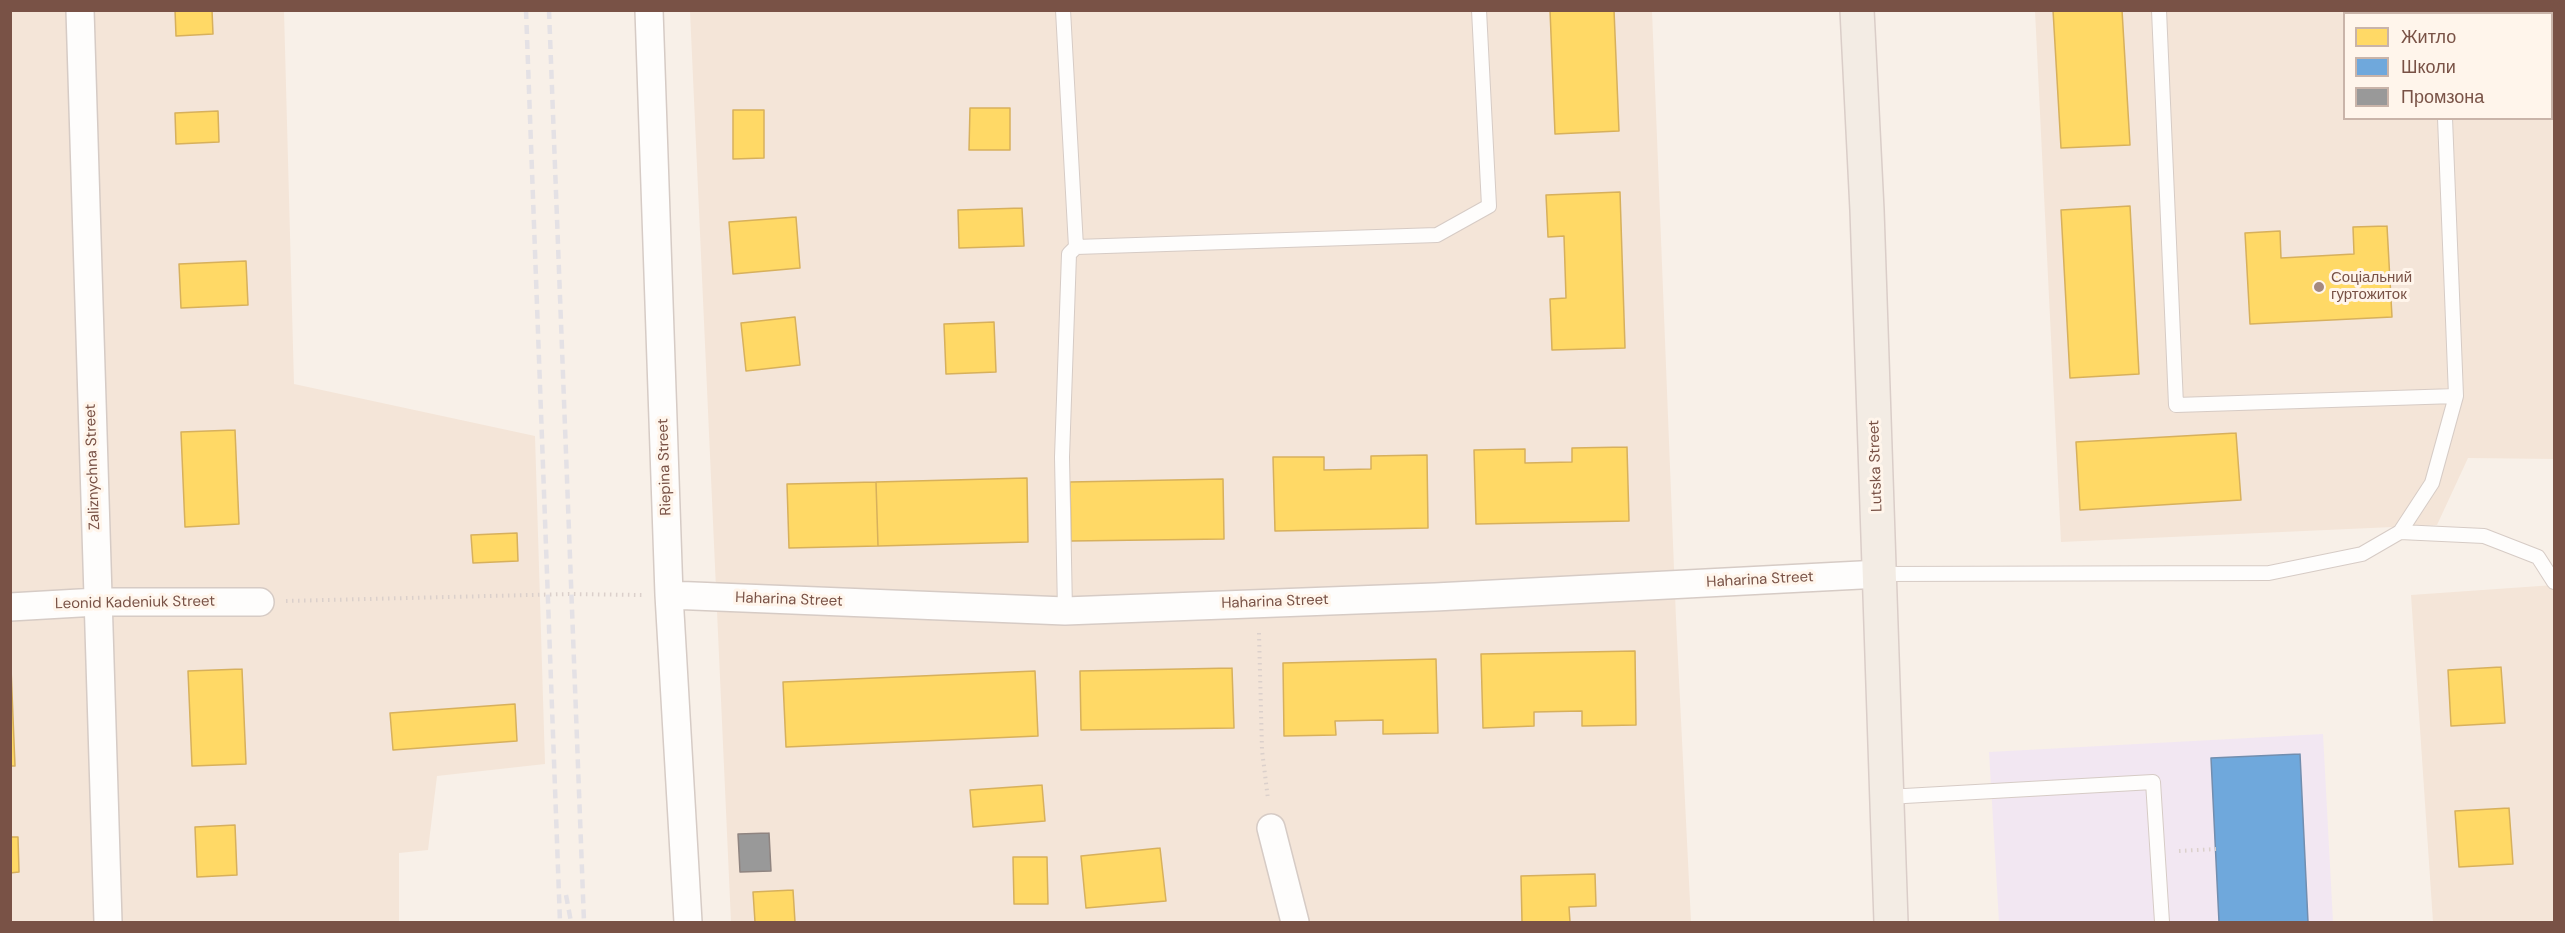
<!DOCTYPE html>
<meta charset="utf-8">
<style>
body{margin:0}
#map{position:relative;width:2565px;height:933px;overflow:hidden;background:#f8f0e8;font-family:"DM Sans",sans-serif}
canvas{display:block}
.frame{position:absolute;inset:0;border:12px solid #795246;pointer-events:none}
.legend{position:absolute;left:2343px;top:12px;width:210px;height:108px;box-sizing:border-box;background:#fff5eb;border:2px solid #c9b4a9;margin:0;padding:8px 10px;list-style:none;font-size:18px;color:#795246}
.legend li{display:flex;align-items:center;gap:12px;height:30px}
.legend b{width:30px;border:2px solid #c9b4a9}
</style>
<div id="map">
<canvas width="2565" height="933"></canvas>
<div class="frame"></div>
<ul class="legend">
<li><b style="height:16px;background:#ffd966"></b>Житло</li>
<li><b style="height:16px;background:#6fa8dc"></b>Школи</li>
<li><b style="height:16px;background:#999"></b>Промзона</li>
</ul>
</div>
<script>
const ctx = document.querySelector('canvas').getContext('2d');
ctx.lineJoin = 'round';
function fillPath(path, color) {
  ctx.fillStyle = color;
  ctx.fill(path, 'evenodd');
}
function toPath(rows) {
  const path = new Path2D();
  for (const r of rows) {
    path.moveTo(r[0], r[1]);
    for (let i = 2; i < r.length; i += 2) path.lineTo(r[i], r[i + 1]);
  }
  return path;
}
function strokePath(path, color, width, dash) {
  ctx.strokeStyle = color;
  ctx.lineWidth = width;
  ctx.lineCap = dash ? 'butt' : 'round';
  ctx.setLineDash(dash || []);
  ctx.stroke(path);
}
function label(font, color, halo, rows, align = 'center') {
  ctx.font = font + ' "DM Sans",sans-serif';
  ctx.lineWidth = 6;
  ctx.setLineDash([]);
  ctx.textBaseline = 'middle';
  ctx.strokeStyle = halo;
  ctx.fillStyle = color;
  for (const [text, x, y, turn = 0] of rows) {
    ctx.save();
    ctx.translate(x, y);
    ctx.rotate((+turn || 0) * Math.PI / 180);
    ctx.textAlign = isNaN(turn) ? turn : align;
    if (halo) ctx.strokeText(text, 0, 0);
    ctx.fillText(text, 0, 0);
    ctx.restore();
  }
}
const residential = toPath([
 [10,11,284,11,294,384,535,436,545,764,437,776,428,850,399,853,399,922,11,922],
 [690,11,1652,11,1676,619,1691,922,731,922],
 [2035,11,2554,11,2554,459,2468,458,2437,525,2061,542],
 [2344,14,2552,14,2552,118,2344,118],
 [2554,585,2554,922,2433,922,2411,595]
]);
const education = toPath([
 [2323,734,2333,922,1999,922,1989,752]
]);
const homes = toPath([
 [175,10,212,10,213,34,176,36,175,10],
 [1550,10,1614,10,1619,131,1555,134,1550,10],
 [2053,10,2122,10,2130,145,2061,148,2053,10],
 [970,108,1010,108,1010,150,969,150,970,108],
 [733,110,764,110,764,158,733,159,733,110],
 [218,111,219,142,176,144,175,113,218,111],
 [1620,192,1625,348,1552,350,1550,299,1566,298,1564,236,1548,237,1546,195,1620,192],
 [2130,206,2139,374,2070,378,2061,210,2130,206],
 [1022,208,1024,246,959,248,958,210,1022,208],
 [796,217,800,268,733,274,729,222,796,217],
 [2387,226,2392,317,2250,324,2245,233,2280,231,2281,258,2354,254,2353,227,2387,226],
 [246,261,248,305,181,308,179,264,246,261],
 [795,317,800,365,746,371,741,323,795,317],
 [994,322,996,372,946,374,944,324,994,322],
 [235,430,239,524,185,527,181,432,235,430],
 [2236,433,2241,500,2080,510,2076,442,2236,433],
 [1627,447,1629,521,1476,524,1474,450,1525,449,1525,463,1572,462,1572,448,1627,447],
 [1427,455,1428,528,1275,531,1273,457,1324,457,1324,470,1371,469,1371,456,1427,455],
 [1027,478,1028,542,878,546,876,482,1027,478],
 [1223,479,1224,539,1071,541,1070,482,1223,479],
 [876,482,878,546,789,548,787,484,876,482],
 [517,533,518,561,473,563,471,535,517,533],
 [1635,651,1636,725,1582,726,1582,711,1534,712,1534,726,1483,728,1481,654,1635,651],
 [1436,659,1438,733,1383,734,1383,720,1335,721,1336,735,1284,736,1283,663,1436,659],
 [2501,667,2505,723,2451,726,2448,670,2501,667],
 [11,668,15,766,10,766,10,668,11,668],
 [1232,668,1234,728,1081,730,1080,671,1232,668],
 [242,669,246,764,192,766,188,671,242,669],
 [1035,671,1038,736,786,747,783,682,1035,671],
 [515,704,517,741,393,750,390,713,515,704],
 [1042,785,1045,821,973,827,970,790,1042,785],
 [2509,808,2513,864,2459,867,2455,811,2509,808],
 [235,825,237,875,197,877,195,827,235,825],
 [10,837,18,837,19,872,10,873,10,837],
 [1160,848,1166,901,1086,908,1081,856,1160,848],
 [1013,857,1047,857,1048,904,1014,904,1013,857],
 [1595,874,1596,906,1569,907,1570,922,1522,922,1521,876,1595,874],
 [793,890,795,922,755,922,753,892,793,890]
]);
const schools = toPath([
 [2300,754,2308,922,2219,922,2211,758,2300,754]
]);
const industry = toPath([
 [769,833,771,871,740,872,738,834,769,833]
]);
const path = toPath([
 [286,601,570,594,642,595],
 [1259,633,1262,750,1268,799],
 [2179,851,2216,849]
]);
const lane = toPath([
 [1063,10,1076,247,1069,254,1062,457,1065,611],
 [2159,10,2176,405,2456,396],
 [2441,10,2442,14],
 [1076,247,1437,235,1489,206,1479,10],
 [2400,532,2484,536,2538,557,2554,582],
 [1880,574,2269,573,2362,554,2400,532,2432,483,2456,396,2445,118],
 [1887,797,2153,782,2162,922]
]);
const street = toPath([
 [80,10,108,922],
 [649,10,669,595,688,922],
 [669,595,1065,611,1435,597,1880,574],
 [10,607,97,602,260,602],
 [1271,828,1295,922]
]);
const primary = toPath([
 [1857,10,1867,210,1891,922]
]);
const rail = toPath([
 [526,10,560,922],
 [549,10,584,922],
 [566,895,571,922]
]);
const markers = [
 [2319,287,6,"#a5897f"]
];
const poiNames = [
 ["Соціальний",2331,278],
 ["гуртожиток",2331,295]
];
const streetNames = [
 ["Lutska Street",1876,466,-92],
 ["Zaliznychna Street",93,467,-92],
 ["Riepina Street",665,467,-92],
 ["Haharina Street",1760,580,-3],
 ["Haharina Street",789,600,2],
 ["Haharina Street",1275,602,-2],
 ["Leonid Kadeniuk Street",135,603,-1]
];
fillPath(residential, '#f4e5d8');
fillPath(education, '#f2e7f2');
fillPath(homes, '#ffd966');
strokePath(homes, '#d7b05c', 1.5);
fillPath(schools, '#6fa8dc');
strokePath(schools, '#728eaf', 1.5);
fillPath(industry, '#999');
strokePath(industry, '#8f8480', 1.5);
strokePath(lane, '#d6cbc5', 16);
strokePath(street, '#d6cbc5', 30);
strokePath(primary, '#dacdc8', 36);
strokePath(path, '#dbd0cb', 4, [1.5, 4.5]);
strokePath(lane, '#fefdfc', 14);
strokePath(street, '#fefdfc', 27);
strokePath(primary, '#f3ece4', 33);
strokePath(rail, '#e4e1e5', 4.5, [9, 6]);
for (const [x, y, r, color] of markers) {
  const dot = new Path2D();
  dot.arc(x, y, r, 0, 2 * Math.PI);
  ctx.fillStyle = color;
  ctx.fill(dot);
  strokePath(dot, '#fff5eb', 2);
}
label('15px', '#795246', '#fff5eb', poiNames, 'left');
label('15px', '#795246', '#fff5eb', streetNames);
</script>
